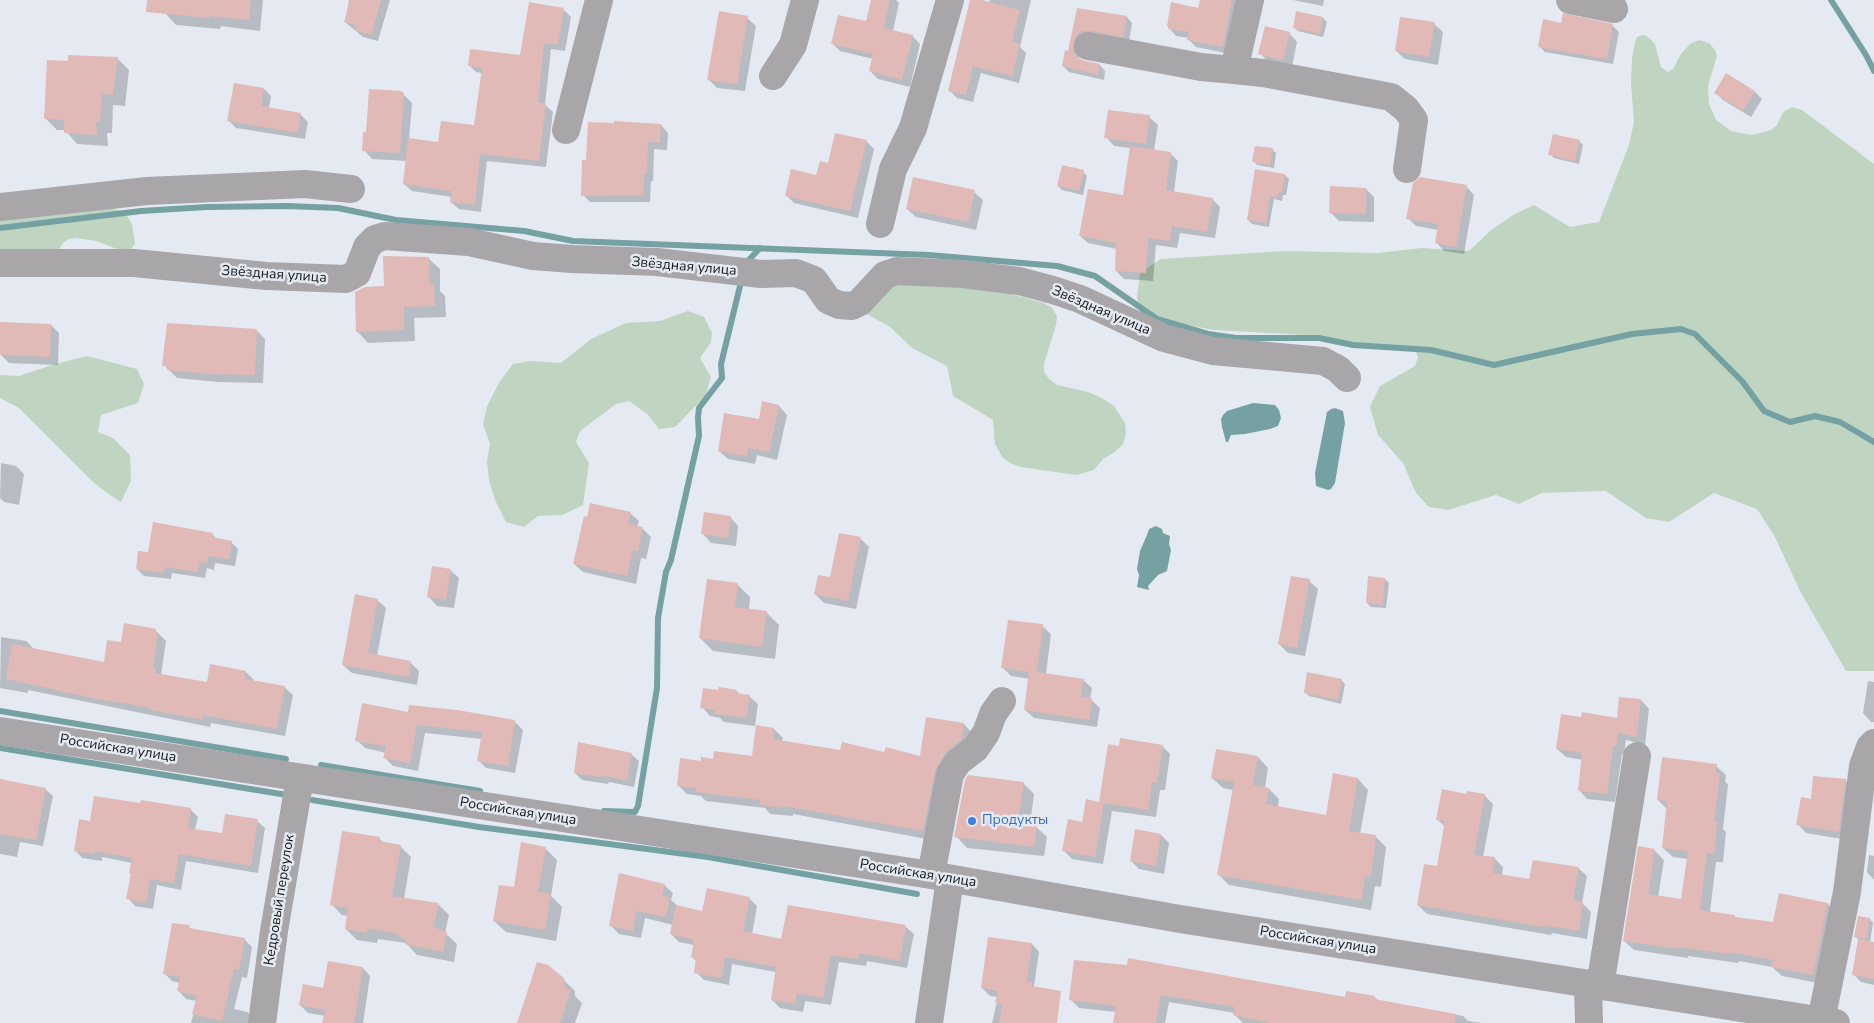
<!DOCTYPE html>
<meta charset="utf-8">
<style>
body{margin:0}
canvas{display:block;background:#e5eaf2}
</style>
<canvas width="1874" height="1023"></canvas>
<script>
const ctx = document.querySelector('canvas').getContext('2d');
ctx.lineJoin = 'round';
function fillPath(path, color) {
  ctx.fillStyle = color;
  ctx.fill(path, 'evenodd');
}
function toPath(rows) {
  const path = new Path2D();
  for (const r of rows) {
    path.moveTo(r[0], r[1]);
    for (let i = 2; i < r.length; i += 2) path.lineTo(r[i], r[i + 1]);
  }
  return path;
}
function strokePath(path, color, width, dash) {
  ctx.strokeStyle = color;
  ctx.lineWidth = width;
  ctx.lineCap = dash ? 'butt' : 'round';
  ctx.setLineDash(dash || []);
  ctx.stroke(path);
}
function label(font, color, halo, rows, align = 'center') {
  ctx.font = font + ' "Nunito Sans",sans-serif';
  ctx.lineWidth = 5;
  ctx.setLineDash([]);
  ctx.textBaseline = 'middle';
  ctx.strokeStyle = halo;
  ctx.fillStyle = color;
  for (const [text, x, y, turn = 0] of rows) {
    ctx.save();
    ctx.translate(x, y);
    ctx.rotate((+turn || 0) * Math.PI / 180);
    ctx.textAlign = isNaN(turn) ? turn : align;
    if (halo) ctx.strokeText(text, 0, 0);
    ctx.fillText(text, 0, 0);
    ctx.restore();
  }
}
const green = toPath([
 [1642,35,1647,36,1655,44,1661,67,1668,72,1673,69,1681,54,1690,44,1699,40,1709,43,1715,50,1717,56,1708,86,1709,104,1716,120,1731,131,1752,135,1771,130,1777,125,1783,112,1792,107,1802,110,1874,164,1874,671,1846,671,1800,591,1775,537,1757,509,1714,493,1669,522,1646,518,1606,491,1542,493,1519,504,1496,495,1448,510,1429,507,1416,493,1403,463,1378,435,1370,407,1380,386,1415,366,1418,357,1414,348,1399,346,1367,346,1323,336,1214,330,1182,324,1166,331,1141,317,1137,297,1140,273,1161,259,1285,251,1377,253,1422,248,1469,251,1490,231,1513,215,1534,205,1570,227,1599,222,1629,145,1634,122,1631,83,1632,58,1635,42,1637,37],
 [111,208,123,212,127,216,132,224,135,244,130,250,117,249,96,241,76,238,69,239,63,243,56,254,0,253,0,215],
 [880,280,974,284,1044,303,1052,308,1057,316,1056,325,1044,364,1044,371,1048,378,1057,385,1088,392,1102,398,1114,406,1125,423,1126,434,1123,444,1115,452,1103,459,1094,470,1076,475,1021,467,1010,463,1002,457,995,444,993,420,953,396,947,366,912,348,890,327,867,314,864,287],
 [688,311,704,317,712,333,711,342,700,358,711,377,706,395,675,427,659,429,647,414,629,401,616,404,580,431,576,442,589,463,583,505,562,515,538,516,524,527,506,522,495,500,489,480,487,461,490,444,483,424,487,406,500,381,513,364,531,361,561,363,591,339,626,323,660,321],
 [87,356,137,369,144,384,138,403,101,415,98,432,113,438,130,455,131,481,121,502,107,493,92,481,19,408,0,398,0,375,19,376,52,365]
]);
const water = toPath([
 [1253,403,1275,405,1279,410,1281,418,1278,426,1270,429,1245,434,1231,435,1228,442,1226,442,1222,427,1221,419,1223,415,1227,411],
 [1335,408,1343,411,1345,423,1335,483,1331,489,1328,490,1316,486,1315,473,1327,412,1331,409],
 [1156,526,1162,529,1163,533,1170,536,1169,544,1171,550,1167,571,1158,575,1148,586,1149,590,1137,587,1139,575,1137,569,1140,551,1147,535,1149,529]
]);
const shadow = toPath([
 [167,0,263,0,260,31,221,26,220,29,176,25,166,14],
 [349,0,390,0,378,41,363,37,345,22],
 [872,0,896,0,899,3,893,31,912,36,920,44,910,87,878,79,870,71,873,59,840,51,832,43,867,23],
 [971,0,989,3,990,0,1031,0,1020,47,1026,53,1019,83,981,73,973,102,957,98,949,90],
 [1201,0,1241,0,1230,54,1196,47,1189,40,1189,38,1176,36,1169,28,1199,9],
 [1293,0,1324,0,1323,6],
 [563,9,571,17,565,51,551,49,545,105,553,112,546,167,487,161,481,212,459,209,451,202,452,197,412,191,404,184,407,161,372,159,364,150,367,133,403,94,412,103,409,140,439,143,475,127,482,73,476,72,469,65,521,57],
 [1078,9,1127,17,1132,23,1129,42,1078,50,1079,58,1084,62,1100,65,1105,71,1104,80,1069,72,1063,66,1069,52],
 [747,18,756,26,745,91,717,88,709,80],
 [1323,18,1327,22,1323,37,1298,31,1294,27],
 [1434,24,1443,32,1438,65,1405,59,1396,51],
 [1562,24,1612,25,1619,32,1613,64,1545,52,1539,46],
 [1289,33,1297,42,1292,67,1268,62,1260,53],
 [117,58,129,70,125,106,113,105,112,133,107,133,108,146,77,144,65,130,57,130,45,118,69,63],
 [1727,75,1755,92,1762,99,1751,117,1723,100,1716,93],
 [264,89,271,96,269,108,301,115,308,122,305,139,236,128,229,121],
 [1149,117,1158,125,1154,151,1170,153,1178,161,1174,192,1212,199,1220,207,1215,238,1180,233,1177,248,1156,245,1153,281,1124,279,1116,271,1117,249,1088,243,1080,236,1124,196,1131,148,1114,146,1106,137],
 [661,125,668,133,667,150,654,149,653,181,651,181,650,202,590,202,583,195,587,161],
 [866,141,874,149,858,218,794,203,786,195,817,177,829,164],
 [1579,141,1583,145,1579,164,1554,158,1550,154],
 [1272,149,1276,153,1274,168,1257,165,1253,161],
 [1083,172,1087,176,1083,195,1062,190,1058,186],
 [1285,175,1289,179,1286,195,1283,195,1282,201,1274,199,1269,227,1252,224,1248,220],
 [1466,186,1474,195,1464,254,1444,251,1436,242,1438,230,1416,226,1408,218],
 [1366,189,1374,197,1374,222,1339,221,1331,213],
 [974,192,983,200,976,230,916,217,907,209],
 [428,258,440,269,440,291,445,296,446,317,414,318,415,341,368,343,357,331,386,287],
 [51,325,59,333,58,365,9,363,1,355],
 [257,331,265,339,263,383,218,382,177,378,164,365],
 [779,406,787,415,777,460,757,455,755,464,728,459,719,451],
 [1,463,16,466,24,474,19,505,4,502,0,498],
 [630,513,639,521,637,527,643,529,651,537,646,559,641,558,636,584,583,572,574,564],
 [730,517,738,526,736,546,711,543,703,534],
 [212,534,218,540,231,542,238,549,235,566,215,563,214,570,207,568,205,578,172,573,171,579,144,576,137,569,149,554],
 [861,539,869,547,856,609,824,603,815,594,831,579],
 [450,570,459,578,454,608,437,606,429,597],
 [1385,579,1389,583,1386,608,1371,607,1367,603],
 [1309,581,1318,589,1305,656,1288,653,1279,644],
 [737,584,750,597,749,610,766,612,779,625,775,659,713,651,700,638],
 [377,600,386,608,377,656,411,663,419,671,417,685,352,673,343,665],
 [1042,626,1051,634,1046,674,1083,680,1092,688,1090,699,1100,708,1097,727,1034,718,1025,710,1030,679,1011,676,1003,668],
 [155,630,166,641,161,675,208,684,246,672,254,680,254,682,284,687,293,695,285,736,211,723,210,727,28,690,28,693,0,688,1,637,26,641,35,650,105,663,122,644],
 [1341,680,1345,684,1341,704,1309,696,1305,692],
 [1868,681,1874,682,1874,722,1871,722,1863,713],
 [736,691,740,694,749,696,758,704,755,726,724,722,720,718,710,716,702,707],
 [1641,700,1649,709,1645,745,1626,740,1624,754,1622,754,1615,802,1587,799,1579,790,1583,760,1566,757,1557,749,1582,718,1618,719],
 [409,714,515,722,523,730,515,773,486,768,478,760,482,739,425,733,418,771,393,766,385,758,386,753,365,748,357,740],
 [927,718,964,724,973,734,932,840,793,814,793,816,770,814,765,808,706,801,701,796,687,794,678,785,702,762,753,758,774,729,783,738,782,741,842,752,921,757],
 [1162,746,1170,754,1165,790,1160,790,1156,817,1112,811,1103,864,1072,859,1064,851,1083,823,1100,803,1120,748],
 [631,754,639,761,634,787,609,782,608,784,582,780,575,773],
 [1258,757,1268,768,1265,788,1269,789,1279,799,1278,807,1327,816,1334,775,1358,779,1368,790,1360,834,1375,836,1386,847,1381,887,1375,886,1371,910,1229,885,1218,874,1233,790,1223,788,1212,778],
 [1716,766,1726,775,1725,781,1728,785,1723,829,1726,832,1723,862,1716,862,1710,912,1734,916,1737,919,1774,924,1828,904,1837,914,1823,984,1782,976,1772,967,1739,961,1738,963,1688,956,1688,958,1634,950,1624,941,1654,850,1664,860,1658,897,1682,900,1688,859,1673,857,1663,848,1667,809,1658,800],
 [0,779,45,789,53,796,43,846,20,842,17,857,0,854],
 [1845,780,1854,789,1847,840,1806,833,1798,824,1812,800],
 [1023,783,1034,794,1030,826,1036,827,1047,837,1044,856,967,848,957,837],
 [1467,795,1484,795,1493,804,1483,857,1495,859,1503,867,1502,875,1530,880,1578,868,1587,876,1582,903,1591,912,1587,939,1552,933,1551,935,1427,914,1418,905,1438,868,1445,827,1437,819],
 [141,805,190,809,198,817,195,830,223,834,257,821,265,828,258,873,186,861,181,890,157,885,153,909,135,906,128,898,132,863,102,857,102,861,82,858,75,850,91,823],
 [1161,835,1169,843,1164,874,1139,869,1131,861],
 [379,838,385,844,400,846,411,857,404,899,438,904,449,915,445,933,457,944,454,962,417,955,406,943,378,939,377,943,357,940,346,929,348,916,342,915,331,904],
 [545,848,557,860,551,896,562,907,556,941,506,932,494,921,515,889],
 [1869,855,1874,856,1874,880,1867,872],
 [664,885,673,893,671,900,678,906,703,912,749,898,757,906,752,934,782,940,906,927,914,934,907,968,867,961,866,966,839,962,831,1005,805,1001,803,1012,780,1008,772,1000,776,972,732,964,729,985,704,980,696,972,697,962,692,957,694,945,679,942,671,934,673,925,645,918,641,938,619,934,611,926],
 [1870,919,1873,923,1870,943,1874,944,1874,985,1861,982,1853,974,1859,940,1855,936],
 [189,927,193,930,244,939,252,947,247,978,242,977,234,1009,247,1012,255,1020,255,1023,191,1023,197,1001,186,999,178,990,180,983,172,981,164,973],
 [1032,944,1039,952,1034,986,1053,1023,992,1023,998,997,990,996,982,988],
 [1075,961,1346,999,1374,997,1379,1001,1463,1016,1468,1021,1482,1023,1243,1023,1235,1015,1235,1013,1169,1002,1165,1023,1115,1023,1116,1012,1079,1008,1071,1000],
 [363,968,370,976,363,1023,323,1023,325,1016,308,1013,300,1005,324,989],
 [563,979,575,991,575,996,582,1003,575,1023,518,1023]
]);
const stream = toPath([
 [1831,0,1866,55,1874,71],
 [0,228,141,211,207,207,287,206,338,208,396,220,524,231,573,241,929,255,1057,266,1095,276,1157,319,1208,334,1236,338,1319,338,1353,345,1431,350,1494,365,1632,334,1681,329,1695,334,1742,381,1764,411,1790,422,1815,416,1840,422,1874,442],
 [745,264,760,248],
 [0,711,286,759],
 [0,748,287,795],
 [321,765,480,791],
 [312,800,479,827,708,857,917,894],
 [604,811,635,812,638,806,657,688,658,618,666,572,671,560,699,436,698,418,699,408,722,378,721,364,741,282]
]);
const building = toPath([
 [147,0,251,0,249,20,210,16,210,18,146,12],
 [350,0,381,0,371,35,354,30,356,25,344,22],
 [871,0,890,0,884,28,913,35,902,80,869,71,873,54,831,44,838,15,866,21],
 [970,0,982,0,1020,10,1012,42,1020,44,1012,76,973,66,966,95,948,91],
 [1200,0,1232,0,1223,47,1187,40,1189,32,1168,29,1168,26,1167,26,1171,2,1198,8],
 [529,2,564,8,558,45,544,43,538,102,546,104,539,161,480,154,475,205,450,202,451,191,403,184,408,138,438,142,441,121,474,125,482,68,468,66,470,49,520,55],
 [1077,8,1127,16,1123,37,1090,31,1082,31,1076,36,1073,44,1073,52,1078,58,1085,61,1100,64,1098,75,1062,66,1065,50,1068,51],
 [719,11,748,16,737,84,707,80],
 [1296,11,1323,17,1320,34,1293,28],
 [1563,13,1613,24,1607,59,1538,47,1543,19,1561,23],
 [1400,17,1435,22,1429,57,1395,51],
 [1265,26,1290,32,1283,60,1258,54],
 [68,55,118,57,113,95,102,94,100,122,96,122,97,135,64,133,64,120,44,119,47,60,68,61],
 [1726,73,1755,91,1743,111,1714,93],
 [234,83,264,88,261,106,301,113,298,133,227,121],
 [369,89,401,91,404,93,400,153,362,151,363,132,366,132],
 [1108,110,1150,115,1146,144,1104,138],
 [614,121,661,124,660,143,648,142,647,174,644,174,643,195,581,196,582,160,586,160,588,122,614,123],
 [835,133,867,140,850,211,785,196,791,169,816,175,820,161,828,163],
 [1553,134,1580,140,1575,161,1548,155],
 [1130,146,1171,152,1166,190,1213,198,1207,232,1172,226,1170,241,1148,238,1146,273,1115,271,1116,243,1079,236,1088,189,1123,195],
 [1255,146,1273,148,1270,165,1252,162],
 [1062,165,1084,170,1079,191,1057,186],
 [1255,169,1285,174,1282,192,1279,192,1278,198,1270,196,1266,223,1247,220],
 [913,177,975,190,968,222,906,209],
 [1420,177,1467,185,1456,247,1435,243,1438,224,1406,219,1413,183],
 [1330,186,1366,188,1366,214,1329,213],
 [383,256,429,257,429,284,434,284,435,306,404,307,404,330,356,332,355,292,365,287,384,286],
 [0,322,51,324,50,357,0,355],
 [167,323,257,329,255,375,209,374,167,370,168,366,162,366],
 [762,401,779,405,769,452,748,448,747,456,718,451,724,413,759,419],
 [590,503,631,512,628,524,643,527,638,551,633,550,627,576,573,564,584,516,587,517],
 [704,512,731,516,728,538,701,534],
 [153,522,213,533,212,537,232,541,229,559,209,556,207,563,200,562,198,572,165,567,164,573,136,569,138,551,148,552],
 [839,533,861,537,848,601,814,594,818,575,830,577],
 [432,566,451,569,446,600,427,597],
 [1291,576,1310,579,1297,648,1278,644],
 [1368,576,1385,578,1383,605,1366,603],
 [707,579,738,583,735,607,767,611,762,647,699,638],
 [355,594,378,599,368,653,411,661,409,677,342,665],
 [1008,620,1043,624,1037,672,1084,679,1081,696,1092,698,1089,720,1024,710,1029,672,1001,668],
 [124,623,156,629,155,632,158,632,153,668,156,668,155,673,207,682,210,664,246,671,245,679,285,686,277,729,203,715,203,720,189,717,150,710,151,708,92,698,6,679,12,644,104,662,107,640,121,642],
 [1307,672,1342,679,1338,700,1304,693],
 [719,687,737,690,736,693,750,695,746,718,714,714,715,710,700,708,703,688,718,690],
 [1619,697,1641,699,1637,737,1618,733,1616,746,1613,746,1607,794,1578,791,1582,753,1556,749,1561,714,1581,717,1582,712,1617,718],
 [362,703,408,712,409,705,457,710,515,720,508,766,477,761,482,732,417,725,410,763,383,758,386,746,355,741],
 [926,717,964,723,962,739,945,753,935,771,923,831,784,806,784,808,760,805,760,800,695,792,696,788,677,786,680,758,701,761,701,757,713,759,714,751,752,756,756,725,774,728,773,739,840,750,842,742,884,752,886,747,920,756],
 [1120,738,1163,745,1157,783,1152,782,1148,810,1104,803,1095,857,1062,851,1068,819,1082,822,1086,799,1099,802,1108,744,1119,746],
 [578,742,632,753,627,780,602,776,601,777,574,773],
 [1216,749,1258,756,1253,785,1269,788,1266,804,1326,815,1333,773,1358,778,1349,831,1376,835,1371,877,1365,876,1361,900,1217,875,1234,782,1211,778],
 [1662,757,1717,764,1716,773,1720,774,1714,821,1717,822,1714,854,1707,853,1700,910,1735,915,1735,917,1773,922,1779,893,1828,903,1813,975,1771,967,1773,960,1730,952,1729,954,1679,947,1678,949,1623,941,1638,846,1655,849,1648,894,1681,899,1688,851,1662,848,1667,801,1657,800],
 [968,775,1024,782,1018,822,1037,826,1034,847,954,837,965,780],
 [1813,776,1846,779,1839,832,1796,825,1801,797,1811,799],
 [0,779,46,788,36,840,0,834],
 [1442,789,1466,794,1467,791,1485,794,1474,855,1495,857,1493,873,1529,879,1533,860,1579,867,1573,900,1583,902,1579,931,1543,925,1543,927,1417,905,1424,864,1437,866,1445,821,1436,820],
 [94,796,140,803,141,800,191,808,188,828,222,833,225,814,258,819,251,866,179,854,174,883,150,879,146,903,126,899,131,873,129,873,132,858,95,851,94,854,74,851,79,819,90,821],
 [1135,829,1161,834,1156,866,1130,861],
 [342,831,380,837,379,841,401,845,392,896,439,903,433,927,447,932,443,952,405,944,406,939,399,937,399,934,367,928,367,933,345,929,348,908,330,905],
 [521,842,546,847,538,892,551,894,545,930,493,921,499,885,514,887],
 [619,873,665,884,662,896,670,897,666,917,636,911,633,931,609,926],
 [707,888,750,897,743,931,781,939,788,905,906,925,900,961,859,953,858,959,831,955,823,998,797,993,795,1004,771,1000,776,967,725,957,721,978,694,973,696,959,691,957,694,940,670,934,676,905,702,911],
 [1858,916,1870,918,1866,939,1854,937],
 [172,923,190,925,189,928,245,938,239,970,234,969,222,1021,192,1014,197,996,177,991,180,977,163,974],
 [988,937,1032,943,1027,981,1032,982,1032,986,1061,991,1057,1023,999,1023,1002,1004,995,1003,998,991,981,988],
 [1858,939,1874,942,1874,979,1852,975],
 [1128,958,1345,997,1346,991,1375,996,1374,999,1456,1014,1455,1023,1269,1023,1233,1015,1235,1007,1161,995,1156,1023,1113,1023,1116,1006,1069,1000,1074,960,1127,965],
 [328,961,363,967,354,1023,322,1023,325,1010,299,1005,303,984,323,988],
 [537,962,548,965,564,978,565,988,571,990,560,1023,517,1023]
]);
const minor = toPath([
 [1250,0,1234,70,1263,73,1391,97,1406,109,1414,120,1407,169],
 [1570,0,1614,9],
 [1088,46,1201,67,1234,70],
 [773,76,793,45,805,0],
 [566,130,599,0],
 [0,207,147,191,305,184,351,189],
 [880,224,893,169,913,128,950,0],
 [0,263,134,263,266,276,346,279,357,273,367,247,375,239,385,236,469,242,533,256,572,259,657,262,761,274,796,273,814,280,828,300,839,305,852,306,860,302,885,275,897,271,963,274,1019,281,1053,290,1080,299,1164,338,1213,351,1323,361,1338,369,1347,378],
 [0,731,931,875,1180,919,1836,1023],
 [931,875,950,774,958,762,975,749,986,733,993,714,1002,701],
 [1588,984,1589,1023],
 [1600,986,1637,756],
 [1821,1021,1847,892,1863,766,1870,747,1874,743],
 [262,1023,274,931,300,778],
 [929,1023,950,879]
]);
const markers = [
 [972,821,5,"#3f7fe0"]
];
const streetNames = [
 ["Звёздная улица",684,267,5],
 ["Звёздная улица",274,275,4],
 ["Звёздная улица",1101,311,23],
 ["Российская улица",118,749,9],
 ["Российская улица",518,812,9],
 ["Российская улица",918,874,9],
 ["Кедровый переулок",280,900,-81],
 ["Российская улица",1318,941,9]
];
const shopNames = [
 ["Продукты",982,821]
];
fillPath(green, '#bfd5c1');
fillPath(water, '#75a1a3');
fillPath(shadow, '#0003');
strokePath(stream, '#75a1a3', 6);
fillPath(building, '#e1b9b7');
strokePath(minor, '#a9a6a9', 28);
for (const [x, y, r, color] of markers) {
  const dot = new Path2D();
  dot.arc(x, y, r, 0, 2 * Math.PI);
  ctx.fillStyle = color;
  ctx.fill(dot);
  strokePath(dot, '#e5eaf2', 2);
}
label('14px', '#131518', '#e5eaf2', streetNames);
label('14px', '#366cbe', '#e5eaf2', shopNames, 'left');
</script>
